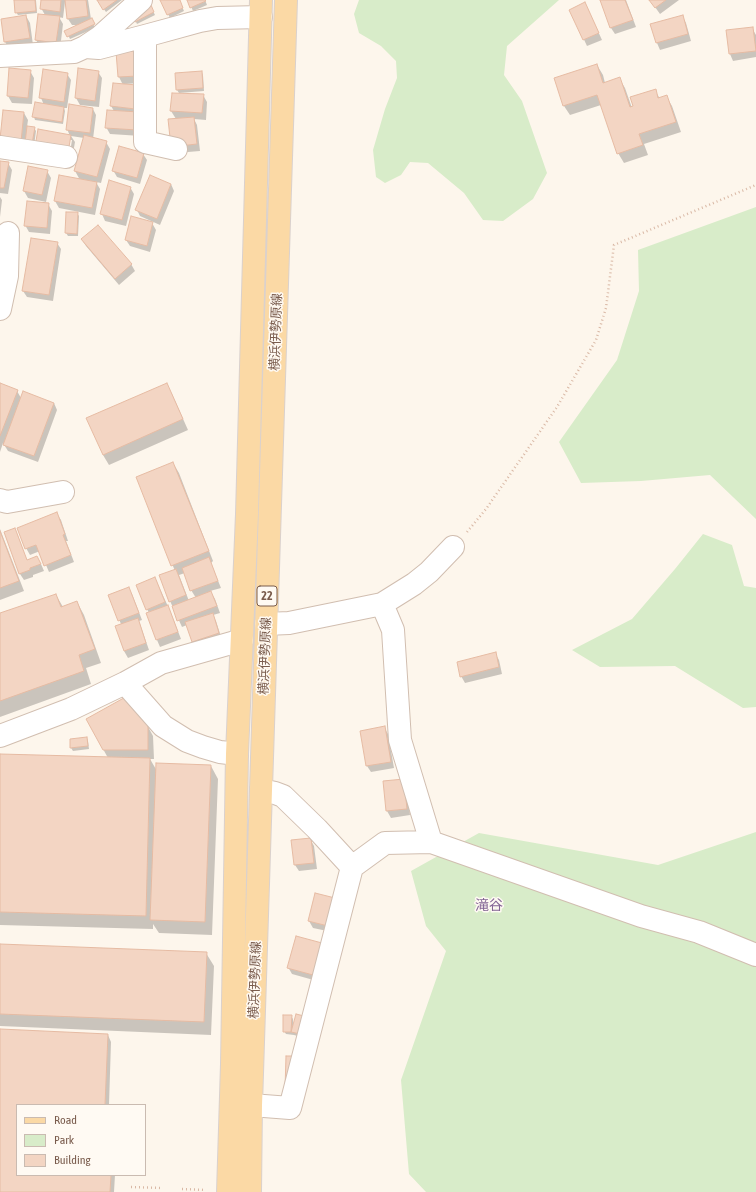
<!DOCTYPE html>
<meta charset="utf-8">
<style>
body{margin:0}
#map{position:relative;width:756px;height:1192px;overflow:hidden;background:#fdf6ec;font-family:"Asap Condensed",sans-serif}
canvas{display:block}
.legend{position:absolute;left:16px;top:1104px;width:130px;height:72px;box-sizing:border-box;background:#fffaf3;border:1px solid #cabbb1;margin:0;padding:5px 7px;list-style:none;font-size:12px;color:#7a5c4d}
.legend li{display:flex;align-items:center;gap:8px;height:20px}
.legend b{width:20px;border:1px solid #cabbb1}
</style>
<div id="map">
<canvas width="756" height="1192"></canvas>
<ul class="legend">
<li><b style="height:5px;background:#fbd9a5"></b>Road</li>
<li><b style="height:11px;background:#d8ecc9"></b>Park</li>
<li><b style="height:11px;background:#f3d5c3"></b>Building</li>
</ul>
</div>
<script>
const ctx = document.querySelector('canvas').getContext('2d');
ctx.lineJoin = 'round';
function fillPath(path, color) {
  ctx.fillStyle = color;
  ctx.fill(path, 'evenodd');
}
function toPath(rows) {
  const path = new Path2D();
  for (const r of rows) {
    path.moveTo(r[0], r[1]);
    for (let i = 2; i < r.length; i += 2) path.lineTo(r[i], r[i + 1]);
  }
  return path;
}
function strokePath(path, color, width, dash) {
  ctx.strokeStyle = color;
  ctx.lineWidth = width;
  ctx.lineCap = dash ? 'butt' : 'round';
  ctx.setLineDash(dash || []);
  ctx.stroke(path);
}
function label(font, color, halo, rows, align = 'center') {
  ctx.font = font + ' "Asap Condensed","Noto Sans JP",sans-serif';
  ctx.lineWidth = 3;
  ctx.setLineDash([]);
  ctx.textBaseline = 'middle';
  ctx.strokeStyle = halo;
  ctx.fillStyle = color;
  for (const [text, x, y, turn = 0] of rows) {
    ctx.save();
    ctx.translate(x, y);
    ctx.rotate((+turn || 0) * Math.PI / 180);
    ctx.textAlign = isNaN(turn) ? turn : align;
    if (halo) ctx.strokeText(text, 0, 0);
    ctx.fillText(text, 0, 0);
    ctx.restore();
  }
}
const green = toPath([
 [359,0,559,0,507,46,504,75,522,101,547,173,533,199,503,221,483,220,464,193,428,163,410,162,401,175,385,183,376,177,373,150,385,109,397,78,396,61,381,46,359,33,354,14],
 [756,207,756,519,710,475,641,481,581,483,559,442,617,360,639,291,638,250],
 [703,534,732,545,744,586,756,588,756,707,743,708,675,666,600,667,572,650,632,619,675,569],
 [756,832,756,1192,426,1192,409,1174,401,1080,446,951,426,926,411,871,479,833,658,865]
]);
const shadow = toPath([
 [15,0,36,0,37,13,18,15,16,12],
 [42,0,88,0,91,19,95,28,70,39,66,31,78,25,72,25,68,19,65,2,63,18,59,17,63,24,60,49,40,47,36,40,45,15,41,8],
 [97,0,122,0,106,12],
 [161,0,179,0,184,11,170,18],
 [188,0,205,0,207,5,193,11],
 [601,0,626,0,636,27,615,34,611,28],
 [650,0,679,0,660,14],
 [585,3,602,40,587,46,570,10],
 [151,7,155,15,137,24,133,16],
 [26,16,30,23,33,45,9,48,5,42],
 [682,16,686,23,691,41,660,50,657,43,651,25],
 [752,28,756,35,756,57,733,61,730,54,727,31],
 [117,53,141,83,125,84,125,85,137,86,141,136,110,134,106,127,114,111,111,106,123,85,119,77],
 [597,65,603,75,605,83,619,78,625,88,632,108,655,90,660,99,666,96,672,106,681,132,644,144,648,155,624,163,618,153,601,105,570,115,564,106],
 [79,70,98,72,102,78,99,107,80,105,76,98],
 [30,71,34,78,32,104,12,103,8,96],
 [202,72,203,75,204,91,179,93,177,90],
 [67,74,71,80,67,108,64,108,65,111,63,124,35,120,34,117,44,105,41,98],
 [173,94,203,95,207,102,206,120,194,119,197,125,200,151,176,153,176,119,171,111],
 [93,109,96,115,93,139,106,142,110,149,101,183,96,182,100,189,95,215,59,208,55,201,59,176,80,180,75,171,84,138,71,136,75,142,72,159,40,153,70,136,67,129],
 [69,140,72,140,69,158,67,157],
 [24,113,28,120,27,127,34,128,36,131,34,146,5,146],
 [143,154,147,160,140,184,117,177,113,170],
 [0,162,8,163,12,170,8,194,0,193],
 [29,167,47,171,51,178,46,202,28,198,24,191],
 [171,184,174,191,160,225,140,216,137,210],
 [130,187,134,194,126,226,105,221,102,214],
 [0,197,2,200,0,217],
 [48,204,52,211,50,234,29,232,25,225],
 [67,213,77,213,79,216,78,236,68,236,66,233],
 [152,223,156,230,150,252,130,246,126,240],
 [82,240,131,264,135,271,119,285,86,246],
 [57,243,61,249,53,301,27,297,23,291],
 [0,384,17,391,21,398,54,403,57,410,38,462,8,451,3,443,0,452],
 [166,384,172,394,188,430,109,465,103,455],
 [173,463,179,473,213,561,211,563,221,588,210,591,215,599,220,613,213,615,216,621,222,640,197,648,193,642,187,625,182,627,170,601,175,571,137,477],
 [185,573,191,590,196,598,189,601,179,575],
 [57,514,61,520,68,541,66,541,74,562,49,572,40,551,30,555,26,548],
 [0,529,24,591,0,600],
 [14,529,18,536,27,561,41,564,44,571,33,575,33,577,24,580,20,574,5,532],
 [155,578,171,613,181,639,160,647,157,640,147,614,149,613,147,609],
 [128,588,132,594,142,620,139,621,149,650,128,658,124,651,116,626,121,624,109,595],
 [56,595,63,607,77,602,84,615,101,663,86,668,91,684,0,717,0,614],
 [495,653,499,660,502,674,465,683,461,676],
 [131,695,153,736,154,759,150,759,157,771,211,766,218,779,212,935,159,933,153,924,153,929,0,925,0,755,108,758,87,720],
 [384,727,388,734,394,768,371,772,367,766,361,731],
 [87,738,88,741,89,749,73,751,71,748],
 [384,782,407,787,410,815,391,818,387,811],
 [310,839,314,846,317,869,299,871,295,865],
 [315,894,332,932,313,928,309,921],
 [296,937,317,981,292,974,288,967],
 [0,945,206,953,214,966,211,1035,0,1026],
 [291,1016,293,1019,293,1028,301,1037,294,1035,286,1034,284,1031],
 [0,1030,108,1035,111,1042,109,1105,17,1105,17,1175,115,1175,114,1192,0,1192]
]);
const building = toPath([
 [14,0,35,0,36,11,15,13,14,0],
 [41,0,61,0,60,12,40,9,41,0],
 [65,0,86,0,88,16,67,19,65,0],
 [97,0,117,0,103,10,97,0],
 [160,0,180,0,183,8,167,15,160,0],
 [187,0,205,0,206,1,190,8,187,0],
 [600,0,625,0,633,20,610,28,600,0],
 [649,0,666,0,655,8,649,0],
 [585,2,599,33,583,40,569,10,585,2],
 [151,5,154,12,135,22,132,16,151,5],
 [38,14,60,16,56,43,35,40,38,14],
 [26,15,30,38,4,42,1,19,26,15],
 [683,15,688,34,656,43,650,24,683,15],
 [92,18,95,24,67,37,64,31,92,18],
 [753,27,756,51,729,54,726,30,753,27],
 [137,51,138,76,118,77,116,52,137,51],
 [597,64,603,83,620,77,630,107,633,106,630,97,656,89,658,98,667,95,676,122,639,134,643,145,617,154,597,95,563,106,554,78,597,64],
 [9,68,31,70,28,98,7,96,9,68],
 [78,68,99,71,95,101,75,98,78,68],
 [43,69,68,73,64,102,39,98,43,69],
 [202,71,203,88,176,90,175,73,202,71],
 [113,83,137,85,135,109,110,106,113,83],
 [172,93,204,94,202,113,170,111,172,93],
 [35,102,64,107,62,122,32,117,35,102],
 [69,104,93,108,90,133,66,130,69,104],
 [3,110,24,112,21,142,0,139,3,110],
 [107,110,139,112,137,130,105,128,107,110],
 [194,117,197,144,171,147,168,119,194,117],
 [27,126,35,127,32,144,25,143,27,126],
 [38,129,71,135,68,153,35,147,38,129],
 [84,135,107,141,97,177,74,171,84,135],
 [119,146,144,153,137,178,112,171,119,146],
 [0,161,9,162,4,188,0,188,0,161],
 [28,166,48,170,42,195,23,191,28,166],
 [59,175,97,182,92,208,54,201,59,175],
 [150,175,171,184,157,219,135,210,150,175],
 [109,180,131,187,122,220,100,214,109,180],
 [27,201,49,203,47,228,24,226,27,201],
 [66,212,78,212,77,234,65,233,66,212],
 [131,216,153,222,147,246,125,240,131,216],
 [98,225,132,264,115,279,81,239,98,225],
 [31,238,58,242,49,295,22,291,31,238],
 [0,383,18,390,0,436,0,383],
 [167,383,183,419,103,455,86,418,167,383],
 [23,391,54,403,34,456,3,445,23,391],
 [173,462,209,551,171,566,136,477,173,462],
 [57,512,65,534,63,535,71,555,44,566,36,545,25,549,17,528,57,512],
 [15,528,27,560,37,556,41,564,30,568,30,570,19,574,4,532,15,528],
 [0,531,19,581,0,588,0,531],
 [209,557,218,581,190,591,182,568,209,557],
 [176,569,186,595,169,602,159,575,176,569],
 [155,577,165,602,146,610,136,585,155,577],
 [129,587,139,613,118,621,108,595,129,587],
 [211,591,217,606,177,621,172,606,211,591],
 [56,594,61,607,77,601,95,649,79,655,84,671,0,701,0,613,56,594],
 [168,605,178,632,156,640,146,613,168,605],
 [213,613,219,633,192,642,185,622,213,613],
 [138,618,146,643,124,651,115,626,138,618],
 [496,652,499,667,460,677,457,662,496,652],
 [131,694,148,725,148,750,103,750,86,719,131,694],
 [385,726,391,762,366,766,360,731,385,726],
 [87,737,88,746,70,748,70,739,87,737],
 [0,754,150,758,146,916,0,912,0,754],
 [156,763,211,765,205,922,150,920,156,763],
 [404,779,407,809,386,811,383,781,404,779],
 [311,838,314,863,294,865,291,840,311,838],
 [315,893,335,898,328,926,308,921,315,893],
 [296,936,322,943,313,975,287,968,296,936],
 [0,944,207,952,204,1022,0,1014,0,944],
 [296,1014,304,1016,300,1034,291,1032,296,1014],
 [283,1015,292,1015,291,1032,283,1032,283,1015],
 [0,1029,108,1034,105,1105,17,1105,17,1175,111,1175,110,1192,0,1192,0,1029],
 [286,1056,292,1056,291,1089,285,1089,286,1056]
]);
const path = toPath([
 [467,532,486,509,557,407,596,340,606,308,614,245,756,185],
 [131,1187,163,1188],
 [182,1189,206,1190]
]);
const minor = toPath([
 [145,36,145,142,176,149],
 [85,47,99,48,145,36,200,21,217,18,261,17],
 [0,56,74,52,85,47,100,37,141,0],
 [0,147,66,157],
 [0,309,7,276,8,233],
 [0,500,7,502,63,492],
 [382,604,393,630,400,740,431,842],
 [266,624,289,623,382,604,414,584,429,572,453,547],
 [125,683,163,726,187,741,203,747,220,752,237,754],
 [0,736,71,709,125,683,161,663,242,640],
 [261,790,275,793,283,796,317,829,352,867],
 [251,1105,290,1108,352,867,385,843,431,842,641,916,699,932,756,955]
]);
const major = toPath([
 [228,1192,232,1064,237,754,247,514,261,0],
 [250,1192,251,1105,286,0]
]);
const shields = [
 [267,596,20]
];
const shieldNames = [
 ["22",267,596]
];
const streetNames = [
 ["横浜伊勢原線",276,332,-88],
 ["横浜伊勢原線",265,656,-88],
 ["横浜伊勢原線",255,980,-88]
];
const neighbourhoodNames = [
 ["滝谷",489,906]
];
fillPath(green, '#d8ecc9');
fillPath(shadow, '#0003');
fillPath(building, '#f3d5c3');
strokePath(building, '#e6bba3', 1);
strokePath(minor, '#d1beb0', 24);
strokePath(major, '#dad1cd', 24);
strokePath(path, '#d9b8a5', 2.5, [1, 3]);
strokePath(minor, '#fff', 22);
strokePath(major, '#fbd9a5', 22);
for (const [x, y, w] of shields) {
  const box = new Path2D();
  box.roundRect(x - w / 2, y - 10, w, 20, 3);
  ctx.fillStyle = '#fffaf3';
  ctx.fill(box);
  strokePath(box, '#7a5c4d', 1);
}
label('bold 12px', '#7a5c4d', null, shieldNames);
label('13px', '#7a5c4d', '#fffaf3', streetNames);
label('14px', '#846695', '#fffaf3', neighbourhoodNames);
</script>
